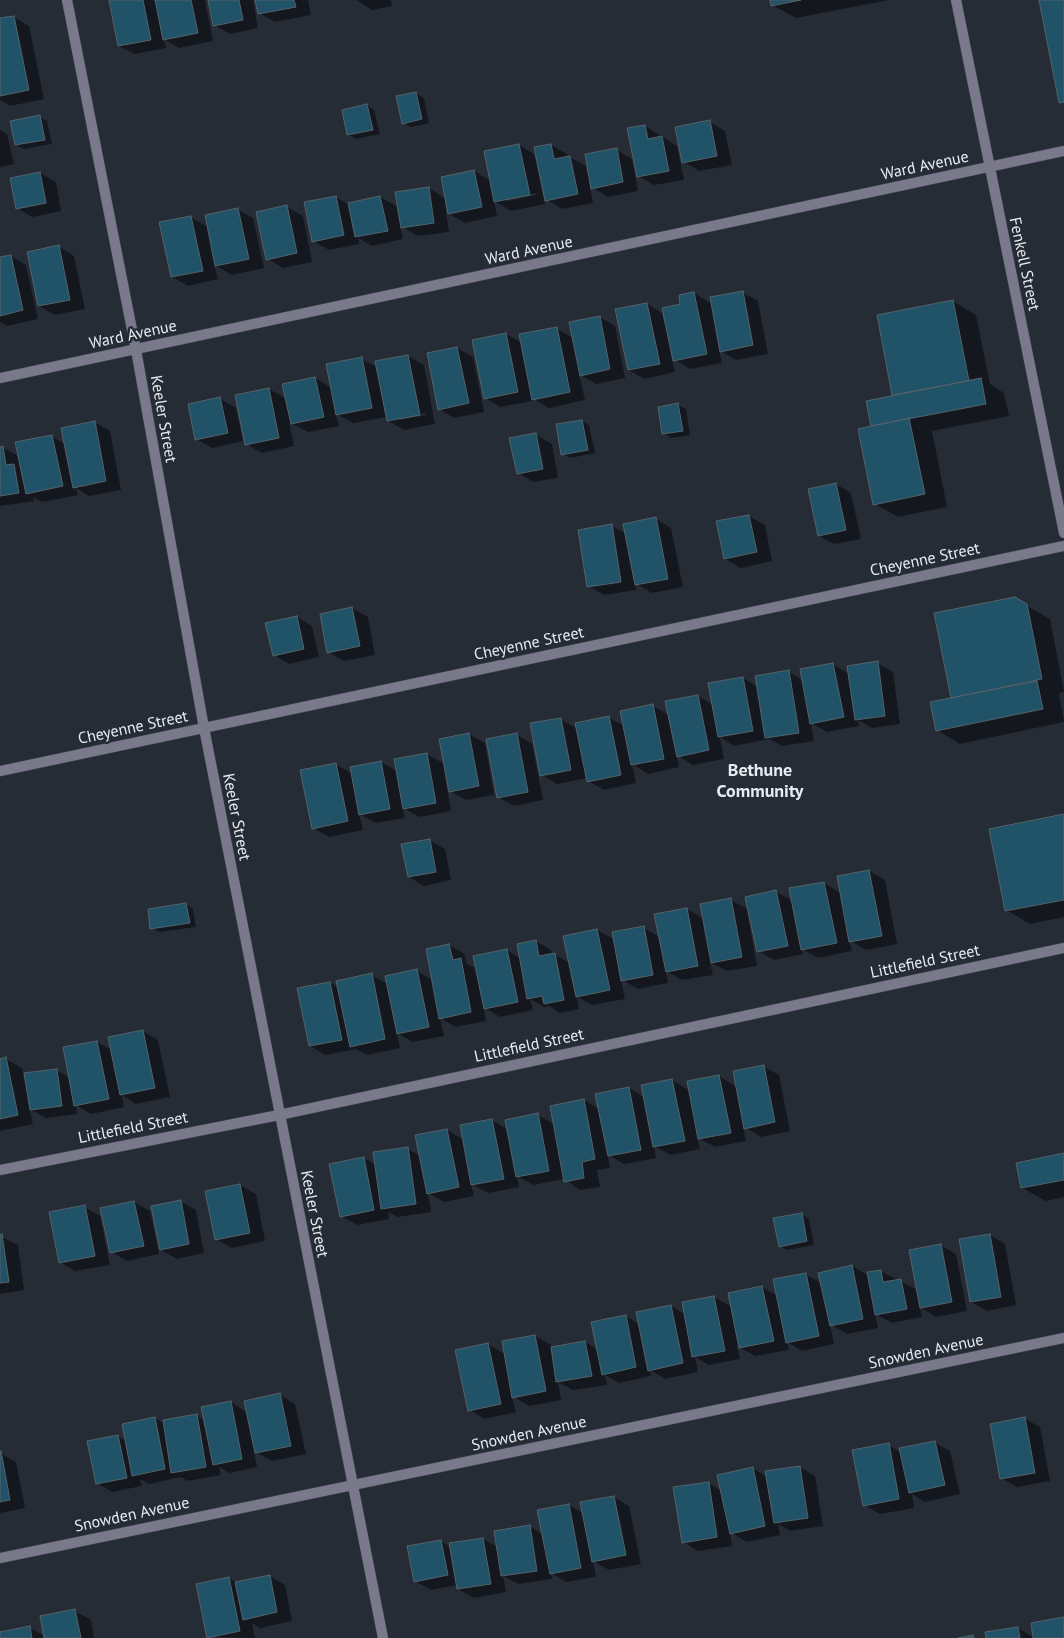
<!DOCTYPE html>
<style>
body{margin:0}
canvas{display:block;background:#262c36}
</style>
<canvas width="1064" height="1638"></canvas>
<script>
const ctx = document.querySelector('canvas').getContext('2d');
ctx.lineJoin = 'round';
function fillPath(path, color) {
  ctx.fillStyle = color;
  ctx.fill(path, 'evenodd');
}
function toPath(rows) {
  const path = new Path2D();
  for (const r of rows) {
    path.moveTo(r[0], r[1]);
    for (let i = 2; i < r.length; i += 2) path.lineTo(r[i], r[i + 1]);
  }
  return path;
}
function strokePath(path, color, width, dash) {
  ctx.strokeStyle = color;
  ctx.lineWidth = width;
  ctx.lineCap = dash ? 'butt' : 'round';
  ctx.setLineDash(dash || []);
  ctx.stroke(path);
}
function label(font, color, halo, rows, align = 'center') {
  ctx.font = font + ' "PT Sans",sans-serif';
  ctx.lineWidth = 5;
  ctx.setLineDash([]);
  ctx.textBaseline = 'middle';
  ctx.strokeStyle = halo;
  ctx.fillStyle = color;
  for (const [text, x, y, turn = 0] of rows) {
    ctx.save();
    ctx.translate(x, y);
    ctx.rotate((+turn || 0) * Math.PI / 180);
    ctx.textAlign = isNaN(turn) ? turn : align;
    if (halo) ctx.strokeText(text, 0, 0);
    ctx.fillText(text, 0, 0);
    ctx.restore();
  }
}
const shadow = toPath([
 [110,0,205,0,213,41,179,48,164,39,166,48,135,54,119,46],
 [209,0,253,0,258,28,230,34,214,25],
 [256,0,308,0,311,15,275,22,259,13],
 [356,0,391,0,392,6,372,10],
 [771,0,889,0,796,18,772,5],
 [14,17,29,26,44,99,10,106,0,100,0,20],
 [416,93,424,98,429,123,411,127,403,123],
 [367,105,374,110,380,134,356,139,348,135],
 [40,117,47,121,52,144,24,149,16,145],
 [710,122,725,131,732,165,699,171,684,162],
 [645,126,677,146,684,180,654,185,638,176],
 [0,130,7,134,14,164,0,167],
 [519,145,534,154,543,194,545,193,551,145,567,154,567,158,570,157,586,166,587,175,617,150,632,159,638,191,608,197,590,186,593,203,562,209,544,198,545,204,511,211,494,201,497,216,465,223,449,214,447,201,445,202,449,232,418,236,402,227,429,188,446,199,474,171,491,181],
 [536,193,536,195,507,201,507,199],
 [40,173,56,182,61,211,32,217,17,208,11,179],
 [336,197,348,204,380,197,396,206,403,239,372,246,358,238,359,244,329,250,313,241],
 [287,207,303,216,312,262,283,268,268,259],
 [237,209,253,218,264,268,232,275,214,265,218,279,188,286,172,277,190,217,208,227],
 [59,247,74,256,85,309,54,315,39,306],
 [11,256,26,265,38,319,7,326,0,322,0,258],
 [742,292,758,301,768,354,736,360,719,350,722,363,690,369,672,358,675,372,644,379,629,370,647,304,662,313,664,322,667,321,694,293,712,304],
 [953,301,976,315,990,384,1004,393,1009,416,932,431,947,507,898,517,875,504,872,427,867,402,894,396,879,316],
 [600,317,615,326,625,378,596,384,579,374,585,400,549,408,532,398,533,401,500,407,485,398,506,334,522,343,556,328,573,338],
 [457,348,473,357,484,412,454,418,439,409,428,354],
 [408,356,424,365,435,424,404,430,388,421,387,417,353,423,336,414,339,426,308,432,289,422,294,446,262,453,246,444,269,389,287,399,315,378,332,388,362,359,378,368,377,362],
 [426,413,426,415,400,420,400,418],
 [220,399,236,408,243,441,212,448,196,439],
 [678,405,686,409,690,435,671,438,663,433],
 [582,421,589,425,595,453,570,458,562,454],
 [94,422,110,431,121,490,89,496,76,488,78,495,42,502,33,497,34,501,0,506,0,448,2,447,20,457,51,436,65,444],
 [536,435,552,444,558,478,533,482,518,473],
 [836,484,851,493,861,539,834,544,819,536],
 [749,516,765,525,772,561,741,568,725,559],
 [656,519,671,528,683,587,652,593,635,583,636,590,604,595,588,586,612,526,627,534],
 [1015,599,1050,619,1064,691,1064,692,1059,693,1064,722,960,744,937,730,952,699],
 [352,608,368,617,375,655,344,661,328,652],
 [297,617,312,626,319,657,289,664,274,655],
 [877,663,893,672,900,724,872,728,858,720,859,726,827,732,811,723,814,741,782,746,769,739,734,746,720,737,724,759,693,765,677,755,679,767,648,774,632,764,636,783,604,790,588,781,587,778,557,784,542,775,560,719,578,729,608,717,624,726,653,706,669,715,698,696,713,705,743,678,758,687,788,672,803,680,833,664,849,674],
 [469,734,485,743,494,795,466,800,450,791,447,776,445,776,451,811,420,817,403,808,405,818,376,823,359,814,363,830,329,837,313,828,335,764,353,774,381,762,397,771,426,754,445,764],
 [517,735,532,744,543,800,514,806,498,797],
 [1064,815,1064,917,1030,924,1006,910],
 [429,840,445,849,451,880,424,886,409,877],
 [869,871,885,880,897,944,866,950,849,940,852,951,818,958,802,949,803,954,774,960,758,951,776,892,793,901,824,883,841,893],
 [731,900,749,910,747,910,757,966,727,971,710,962,713,975,682,980,666,971,668,983,638,989,621,979,625,999,592,1005,577,997,579,1009,560,1013,549,1006,544,1007,530,999,533,1010,500,1017,484,1007,486,1021,456,1027,440,1018,444,1036,413,1042,397,1033,400,1048,367,1055,356,1049,325,1055,310,1046,330,983,339,988,371,975,388,984,417,971,433,980,449,945,465,954,466,963,477,969,507,950,521,959,536,941,551,950,552,955,555,955,570,963,597,930,615,940,644,928,660,937,687,909,704,919],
 [186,904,193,909,196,927,159,932,152,928],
 [143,1031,158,1040,170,1097,136,1104,122,1095,124,1107,91,1114,76,1105,77,1114,46,1118,30,1109,33,1124,0,1131,0,1060,6,1059,22,1068,25,1084,56,1070,70,1078,97,1042,112,1050],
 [763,1066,779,1075,790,1131,761,1137,743,1126,746,1141,715,1147,697,1137,700,1149,670,1155,654,1146,656,1158,624,1164,608,1155,610,1168,597,1170,600,1187,580,1190,564,1179,533,1185,517,1176,519,1187,488,1193,471,1184,474,1196,444,1202,428,1193,431,1212,398,1217,388,1212,389,1219,357,1225,341,1216,364,1158,376,1165,407,1149,421,1156,447,1130,464,1140,492,1120,508,1130,538,1115,554,1124,584,1100,599,1109,629,1088,644,1097,672,1080,690,1091,719,1076,737,1087],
 [1064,1154,1064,1197,1046,1201,1022,1188],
 [240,1185,256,1194,265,1241,232,1248,216,1239,207,1192],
 [180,1201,196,1210,204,1253,177,1259,161,1250],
 [134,1202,150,1211,159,1254,127,1261,111,1252],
 [84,1207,100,1216,110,1265,75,1271,60,1262],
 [801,1214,809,1219,814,1245,787,1250,780,1246],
 [990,1235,1005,1244,1016,1305,987,1311,971,1302],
 [0,1236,18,1245,24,1290,0,1294],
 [940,1245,956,1254,967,1311,936,1317,920,1307,922,1317,892,1323,875,1314,878,1328,847,1334,830,1324,834,1344,802,1351,787,1342,789,1350,755,1356,737,1346,740,1359,709,1365,695,1357,698,1372,665,1379,650,1370,651,1376,619,1383,605,1375,607,1385,573,1390,558,1382,561,1400,529,1406,512,1396,516,1412,485,1419,470,1410,488,1344,505,1354,535,1336,551,1345,551,1348,585,1342,598,1350,626,1316,640,1325,671,1306,685,1314,714,1297,732,1307,729,1294,762,1287,778,1296,805,1274,822,1283,852,1266,869,1276,880,1271,918,1290],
 [280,1395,295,1404,306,1454,272,1461,254,1451,257,1467,229,1473,219,1467,221,1475,188,1481,181,1477,149,1484,140,1479,142,1486,112,1492,97,1483,118,1436,126,1441,155,1418,165,1424,197,1416,205,1420,231,1402,248,1413],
 [1024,1418,1040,1427,1050,1481,1017,1487,1001,1478],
 [934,1442,950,1451,960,1494,925,1502,912,1494,914,1508,880,1514,864,1505,888,1445,901,1452],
 [0,1453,16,1462,25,1508,0,1513],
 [800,1467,815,1476,823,1526,790,1531,778,1524,780,1535,747,1542,730,1532,732,1546,698,1551,683,1542,708,1483,722,1491,753,1469,768,1477],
 [614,1497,629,1506,641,1564,609,1570,593,1561,596,1577,566,1582,551,1573,552,1579,518,1584,503,1576,506,1592,474,1598,458,1589,457,1585,431,1590,415,1581,441,1541,451,1547,451,1544,483,1539,498,1547,529,1526,543,1534,569,1505,584,1514],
 [270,1576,285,1585,292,1621,260,1628,252,1623,255,1638,208,1637,229,1578,237,1583],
 [75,1611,91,1620,94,1638,0,1638,0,1634,30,1628,45,1636],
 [1064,1618,1064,1638,987,1638,1018,1628,1035,1638]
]);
const building = toPath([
 [109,0,143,0,151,40,118,46,109,0],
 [155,0,191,0,198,33,163,40,155,0],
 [208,0,239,0,243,20,213,26,208,0],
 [255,0,294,0,296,7,258,14,255,0],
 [770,0,801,0,771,6,770,0],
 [1039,0,1064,0,1064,102,1059,103,1039,0],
 [14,16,29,90,0,96,0,18,14,16],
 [416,92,422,119,402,124,396,96,416,92],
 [367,104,373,130,347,135,342,110,367,104],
 [40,115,45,140,15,145,10,121,40,115],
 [710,120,717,156,682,163,675,127,710,120],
 [645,125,648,139,662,136,669,171,637,177,627,128,645,125],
 [519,144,530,195,494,202,484,151,519,144],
 [551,144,554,159,570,156,578,194,545,201,534,147,551,144],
 [617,148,623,182,591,189,585,154,617,148],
 [474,170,482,207,448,214,441,177,474,170],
 [40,172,46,203,16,209,10,178,40,172],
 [429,187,434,223,401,228,395,192,429,187],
 [336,196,344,235,312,242,304,202,336,196],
 [380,196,388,231,355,237,348,203,380,196],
 [287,205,297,253,266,260,256,212,287,205],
 [238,208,249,259,215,266,205,215,238,208],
 [191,216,203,271,171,277,159,222,191,216],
 [59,245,70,300,38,306,27,252,59,245],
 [11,255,23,310,0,316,0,257,11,255],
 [743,291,753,345,720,352,710,297,743,291],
 [694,292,707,354,673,361,662,308,680,304,679,295,694,292],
 [953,300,969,381,892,395,877,315,953,300],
 [647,303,660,364,628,370,615,309,647,303],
 [600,316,610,369,580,376,569,322,600,316],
 [557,327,570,392,532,400,519,334,557,327],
 [506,333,518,392,484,399,472,340,506,333],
 [457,347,469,403,438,410,427,353,457,347],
 [408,355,420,415,387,421,375,361,408,355],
 [362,357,372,408,336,415,326,364,362,357],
 [315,377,324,417,291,424,282,384,315,377],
 [981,378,986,404,871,426,866,401,981,378],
 [269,388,279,438,245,445,235,395,269,388],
 [220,397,228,433,195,440,188,404,220,397],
 [678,403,683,431,662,434,658,407,678,403],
 [909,418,925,494,873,505,858,429,909,418],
 [582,420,588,450,561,455,556,424,582,420],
 [95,421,106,481,73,488,61,428,95,421],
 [536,433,543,469,517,474,509,438,536,433],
 [52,435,63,486,26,494,15,442,52,435],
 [3,446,6,465,14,464,19,493,0,496,0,447,3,446],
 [836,483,846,530,818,536,808,489,836,483],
 [749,515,757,552,724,559,716,521,749,515],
 [656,517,668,579,635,585,623,524,656,517],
 [612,524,621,582,587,587,578,530,612,524],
 [1015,597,1027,604,1042,679,951,698,934,613,1015,597],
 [352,607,360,646,327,653,320,614,352,607],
 [297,616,304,649,273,656,265,623,297,616],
 [878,661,885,716,855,720,847,666,878,661],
 [833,663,844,717,810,724,800,669,833,663],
 [789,670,799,733,765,738,755,676,789,670],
 [743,677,753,731,718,737,708,683,743,677],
 [1037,681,1043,709,936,731,930,702,1037,681],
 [698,695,709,750,677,757,665,701,698,695],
 [653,704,664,759,631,765,620,711,653,704],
 [609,716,621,775,587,782,575,723,609,716],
 [561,718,571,770,540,776,530,723,561,718],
 [469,733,479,786,449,792,439,739,469,733],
 [517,733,528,792,497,798,486,739,517,733],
 [427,753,436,803,403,809,394,759,427,753],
 [381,761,390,809,359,815,350,767,381,761],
 [336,763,348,821,312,829,300,770,336,763],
 [1064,814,1064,900,1005,911,989,829,1064,814],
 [430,839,436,872,408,877,401,844,430,839],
 [869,870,882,936,849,942,837,876,869,870],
 [824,882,837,943,801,950,789,888,824,882],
 [776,890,788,946,757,952,745,897,776,890],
 [731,898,742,957,711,963,700,904,731,898],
 [186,903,190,923,150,929,148,909,186,903],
 [687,908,698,966,666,972,654,914,687,908],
 [644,926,653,975,621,981,612,932,644,926],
 [597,929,610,990,576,997,563,936,597,929],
 [536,940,539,956,555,953,564,1000,544,1004,542,996,527,999,517,944,536,940],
 [449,944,453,960,461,958,471,1012,439,1019,426,949,449,944],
 [507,949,518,1002,484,1009,473,956,507,949],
 [417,969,429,1027,397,1034,385,976,417,969],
 [372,973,385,1039,350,1047,336,981,372,973],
 [330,982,342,1040,309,1046,297,988,330,982],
 [143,1030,155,1088,120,1095,108,1037,143,1030],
 [97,1041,109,1099,74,1106,63,1047,97,1041],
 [6,1057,18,1115,0,1119,0,1059,6,1057],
 [764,1065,775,1122,744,1129,733,1071,764,1065],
 [57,1069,62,1106,30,1110,24,1073,57,1069],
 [719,1075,731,1133,698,1139,687,1081,719,1075],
 [672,1079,685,1141,653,1147,641,1085,672,1079],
 [629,1087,641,1150,608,1156,595,1094,629,1087],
 [584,1099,595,1159,582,1162,584,1178,564,1182,550,1106,584,1099],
 [538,1113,549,1171,516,1177,505,1120,538,1113],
 [492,1119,504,1179,471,1185,460,1125,492,1119],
 [447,1129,459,1187,427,1194,415,1135,447,1129],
 [408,1147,416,1204,381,1209,373,1152,408,1147],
 [1064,1153,1064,1180,1021,1188,1016,1163,1064,1153],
 [364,1157,374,1210,340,1217,329,1164,364,1157],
 [240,1184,250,1233,215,1240,205,1191,240,1184],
 [181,1200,189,1244,160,1250,151,1206,181,1200],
 [134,1201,144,1246,110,1253,100,1208,134,1201],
 [85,1205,95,1256,59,1263,49,1212,85,1205],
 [802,1213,807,1241,779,1247,773,1218,802,1213],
 [2,1234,9,1282,0,1283,0,1235,2,1234],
 [990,1234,1001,1297,970,1302,959,1239,990,1234],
 [941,1244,952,1302,920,1308,909,1250,941,1244],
 [852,1265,863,1319,830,1326,818,1273,852,1265],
 [881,1270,883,1282,901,1279,907,1309,875,1315,867,1272,881,1270],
 [806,1273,819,1336,786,1343,773,1279,806,1273],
 [762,1286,774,1341,739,1348,728,1293,762,1286],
 [714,1296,725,1351,692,1357,682,1302,714,1296],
 [671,1305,683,1363,648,1371,636,1312,671,1305],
 [626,1315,636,1367,602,1375,591,1322,626,1315],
 [535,1335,546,1391,512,1398,502,1341,535,1335],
 [585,1341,592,1376,556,1382,551,1347,585,1341],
 [488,1343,501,1404,468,1411,455,1350,488,1343],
 [280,1393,291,1446,255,1453,244,1401,280,1393],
 [231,1401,242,1459,213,1465,201,1407,231,1401],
 [197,1414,206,1467,171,1473,163,1420,197,1414],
 [155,1417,165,1469,132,1476,122,1424,155,1417],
 [1025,1417,1035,1473,1000,1479,990,1424,1025,1417],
 [118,1435,127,1478,96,1484,87,1441,118,1435],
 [935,1441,945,1485,909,1493,899,1448,935,1441],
 [889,1443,899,1499,863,1506,852,1450,889,1443],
 [1,1451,10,1500,0,1502,0,1452,1,1451],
 [800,1466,808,1518,774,1523,765,1471,800,1466],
 [753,1467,765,1526,730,1534,717,1475,753,1467],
 [709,1482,717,1537,682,1543,673,1487,709,1482],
 [614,1496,626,1555,592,1562,580,1502,614,1496],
 [569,1504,581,1568,550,1574,537,1510,569,1504],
 [530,1525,537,1571,501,1576,494,1531,530,1525],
 [483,1538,491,1584,457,1589,449,1543,483,1538],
 [441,1540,448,1575,414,1582,407,1546,441,1540],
 [270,1575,277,1612,243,1620,235,1582,270,1575],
 [229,1577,240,1631,207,1638,196,1584,229,1577],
 [75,1609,81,1638,44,1638,40,1616,75,1609],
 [1064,1617,1064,1638,1033,1638,1031,1623,1064,1617],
 [30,1626,32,1638,0,1638,0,1632,30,1626],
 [1018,1627,1020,1638,986,1638,985,1632,1018,1627],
 [973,1635,974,1638,958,1638,973,1635]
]);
const minor = toPath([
 [67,0,136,350,204,728,383,1638],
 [0,378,1064,151],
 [0,771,1064,546],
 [0,1170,279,1115,1064,948],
 [0,1558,1064,1338]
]);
const tertiary = toPath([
 [956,0,1064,533]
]);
const streetNames = [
 ["Ward Avenue",925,166,-12],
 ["Ward Avenue",529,251,-12],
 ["Fenkell Street",1024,264,78],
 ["Ward Avenue",133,335,-12],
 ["Keeler Street",163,419,80],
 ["Cheyenne Street",925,560,-12],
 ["Cheyenne Street",529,644,-12],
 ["Cheyenne Street",133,728,-12],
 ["Keeler Street",236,817,79],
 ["Littlefield Street",925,962,-12],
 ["Littlefield Street",529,1046,-12],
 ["Littlefield Street",133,1128,-11],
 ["Keeler Street",314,1214,79],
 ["Snowden Avenue",926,1352,-12],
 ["Snowden Avenue",529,1434,-12],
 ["Snowden Avenue",132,1515,-12]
];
const neighbourhoodNames = [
 ["Bethune",760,771],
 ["Community",760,792]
];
fillPath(shadow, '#0007');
fillPath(building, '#205268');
strokePath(building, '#546269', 1);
strokePath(minor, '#414750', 11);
strokePath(tertiary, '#414750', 11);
strokePath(minor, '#7a788b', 10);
strokePath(tertiary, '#7a788b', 10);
label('16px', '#e7ebf2', '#262c36', streetNames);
label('bold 18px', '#e7ebf2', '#262c36', neighbourhoodNames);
</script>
